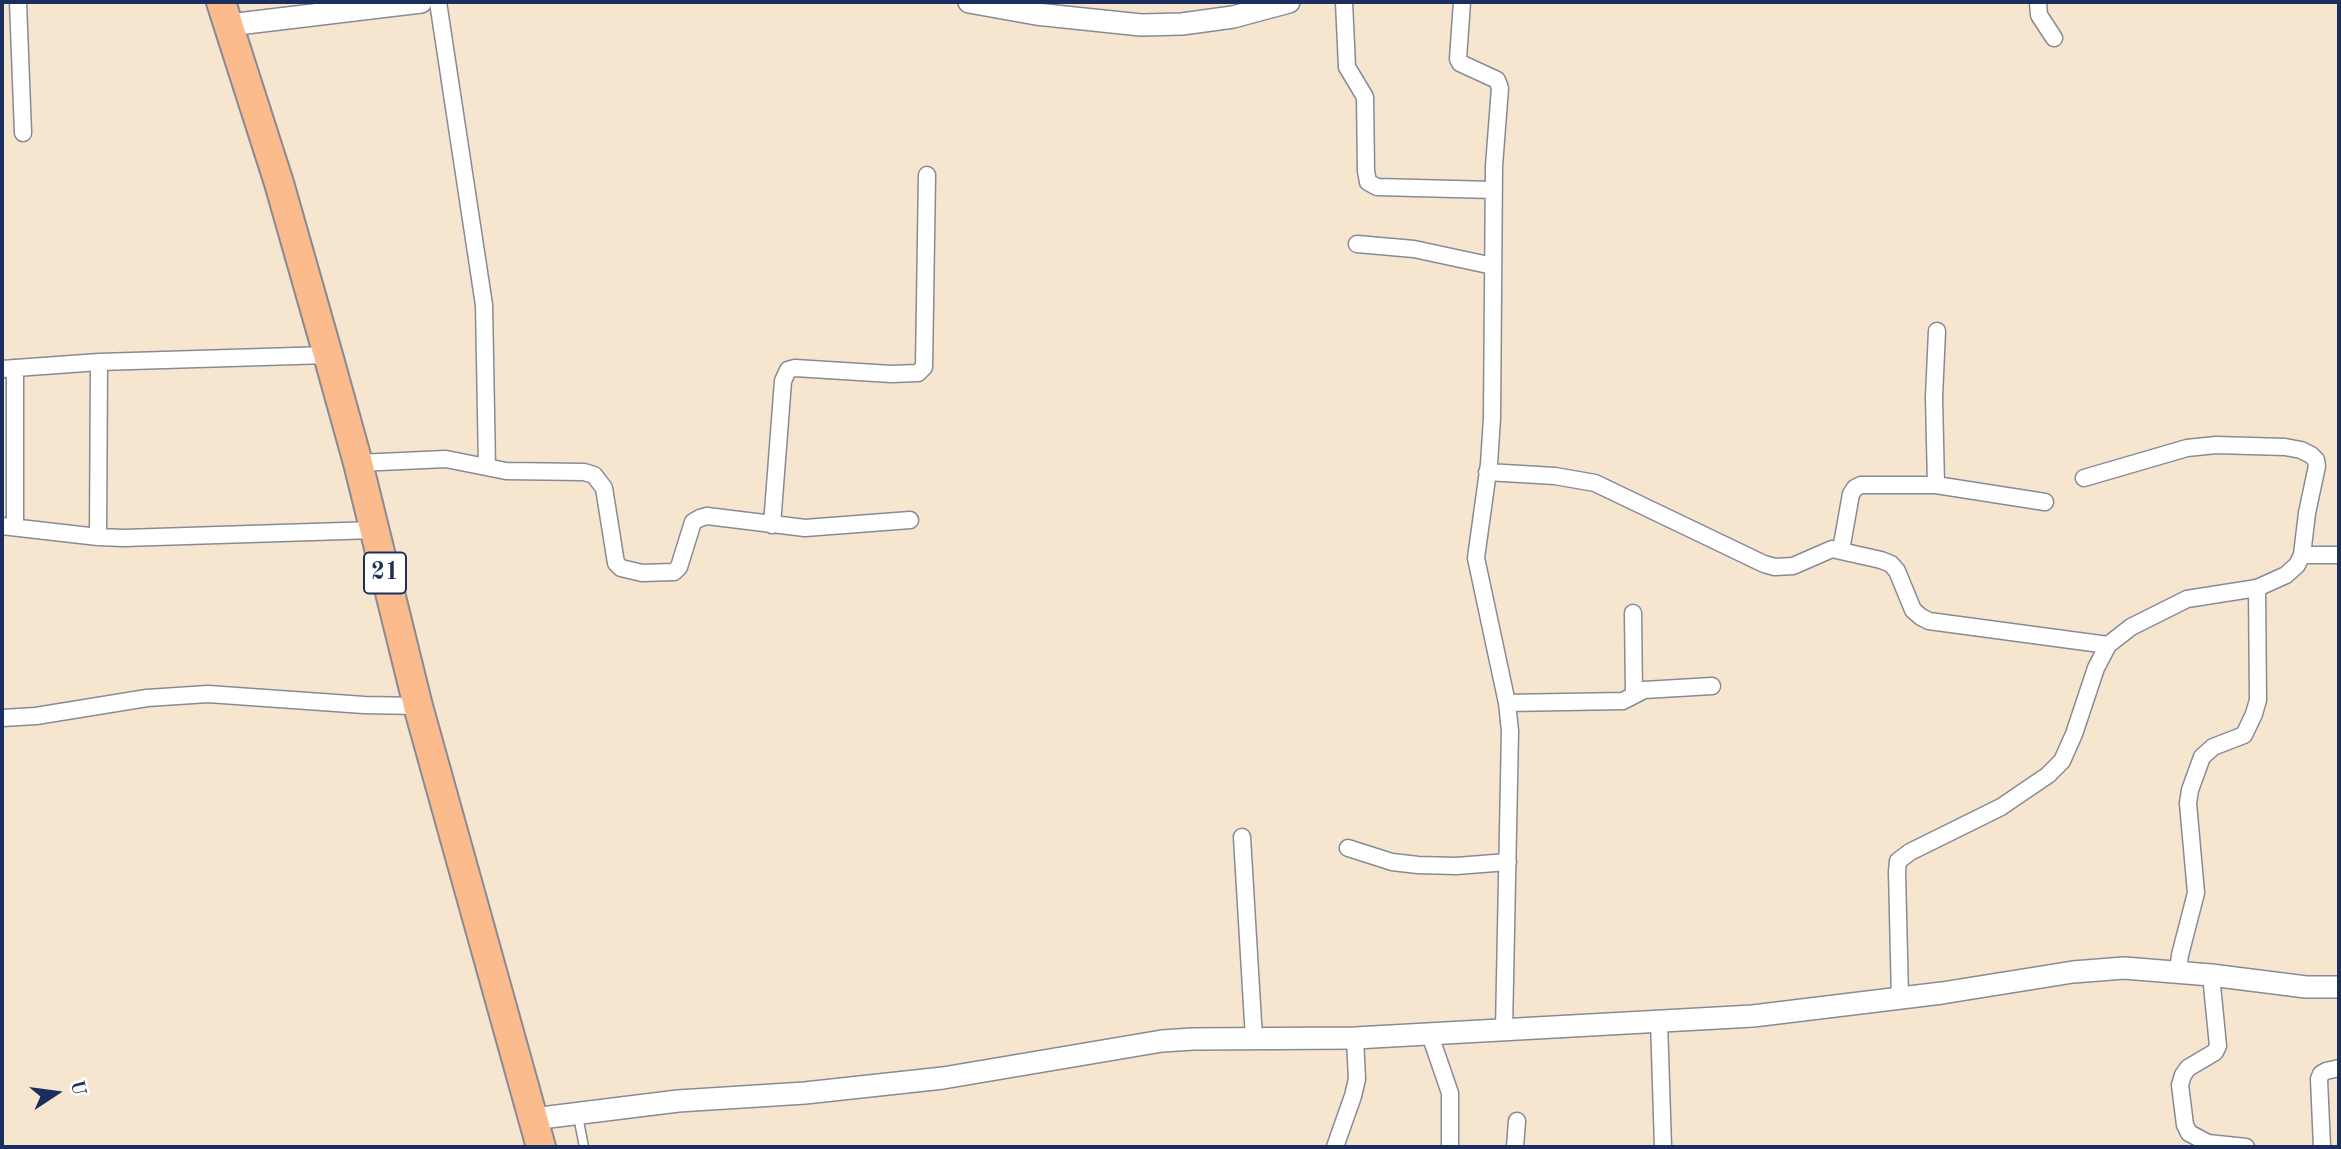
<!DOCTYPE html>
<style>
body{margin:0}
#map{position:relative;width:2341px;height:1149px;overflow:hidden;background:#f6e6cf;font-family:"Old Standard TT",serif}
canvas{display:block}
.frame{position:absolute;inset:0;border:4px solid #1b2f5e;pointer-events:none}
.north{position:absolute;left:21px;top:1058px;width:70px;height:70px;-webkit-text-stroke:5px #fff;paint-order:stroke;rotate:77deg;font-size:19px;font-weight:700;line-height:28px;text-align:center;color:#1b2f5e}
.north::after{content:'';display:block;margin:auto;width:24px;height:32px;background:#1b2f5e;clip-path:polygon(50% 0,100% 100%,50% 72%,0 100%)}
</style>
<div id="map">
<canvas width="2341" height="1149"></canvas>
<div class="frame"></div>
<div class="north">U</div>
</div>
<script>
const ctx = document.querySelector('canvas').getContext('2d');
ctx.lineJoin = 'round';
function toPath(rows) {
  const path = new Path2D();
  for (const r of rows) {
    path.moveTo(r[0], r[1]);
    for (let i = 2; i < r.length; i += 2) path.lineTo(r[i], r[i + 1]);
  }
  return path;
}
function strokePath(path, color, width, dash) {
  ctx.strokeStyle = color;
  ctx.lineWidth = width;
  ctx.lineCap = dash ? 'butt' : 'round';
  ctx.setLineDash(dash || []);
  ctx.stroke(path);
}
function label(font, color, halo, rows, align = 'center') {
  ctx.font = font + ' "Old Standard TT",serif';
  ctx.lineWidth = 5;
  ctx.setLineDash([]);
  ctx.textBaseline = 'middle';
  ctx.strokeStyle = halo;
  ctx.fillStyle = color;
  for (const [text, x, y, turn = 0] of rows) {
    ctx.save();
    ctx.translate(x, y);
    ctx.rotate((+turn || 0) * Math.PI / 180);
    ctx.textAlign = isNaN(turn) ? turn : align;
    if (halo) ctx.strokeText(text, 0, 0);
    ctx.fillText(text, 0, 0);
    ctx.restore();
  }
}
const service = toPath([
 [578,1116,584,1147]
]);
const minor = toPath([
 [18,2,23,133],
 [438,2,484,305,487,467],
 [1344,2,1347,67,1365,97,1366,171,1368,182,1377,187,1493,190],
 [1462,2,1458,59,1460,63,1497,80,1500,88,1494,166,1492,418,1489,464,1476,558,1507,703,1510,731,1504,1029],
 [2038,2,2039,15,2054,38],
 [1357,244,1414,249,1493,266],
 [2,369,99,362,328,355],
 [358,463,446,459,506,471,584,472,594,475,604,488,616,563,621,568,642,573,674,572,679,567,693,522,700,518,707,516,805,528,910,520],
 [1487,472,1555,476,1595,483,1764,564,1775,567,1793,566,1832,549,1881,560,1891,564,1897,571,1913,610,1921,617,1929,621,2108,645],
 [2084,478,2187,448,2216,445,2285,447,2301,450,2311,455,2316,460,2317,466,2307,513,2302,555],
 [1936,485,1934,397,1937,331],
 [772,525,783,381,788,370,795,368,891,374,918,373,924,367,927,175],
 [2,526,98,537,124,538,375,530],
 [15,526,15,368],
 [98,537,99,362],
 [1841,550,1851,494,1855,488,1861,485,1936,485,2045,502],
 [1633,613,1634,695],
 [1507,703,1623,701,1644,690,1712,686],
 [2,718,36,716,147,698,208,694,364,705,418,706],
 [1242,837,1254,1039],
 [1348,848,1392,862,1418,865,1456,866,1508,862],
 [2178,972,2180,955,2196,893,2188,803,2190,790,2202,757,2213,747,2244,735,2254,714,2258,700,2257,588],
 [2211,975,2218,1046,2215,1052,2188,1068,2183,1075,2180,1085,2185,1125,2189,1133,2208,1143,2246,1147],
 [1900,998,1897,872,1898,861,1910,852,2001,807,2048,775,2062,761,2074,734,2096,668,2108,645,2131,627,2187,599,2257,588,2286,575,2297,565,2302,555,2339,555],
 [1659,1021,1663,1147],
 [1430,1035,1450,1093,1450,1147],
 [1335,1147,1353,1096,1357,1079,1355,1038],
 [1515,1147,1517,1121],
 [2322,1147,2319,1079,2321,1074,2326,1071,2339,1068]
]);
const tertiary = toPath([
 [969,2,1036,14,1141,25,1182,24,1233,17,1289,2],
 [229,25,421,2],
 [533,1119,678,1101,805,1093,943,1078,1162,1041,1193,1039,1355,1038,1753,1016,1942,993,2073,972,2124,968,2211,975,2306,987,2339,987]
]);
const trunk = toPath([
 [221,2,279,183,328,355,358,463,418,706,541,1147]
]);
const shields = [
 [385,573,42]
];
const shieldNames = [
 ["21",385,573]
];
strokePath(service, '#888a96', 11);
strokePath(minor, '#888a96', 19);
strokePath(tertiary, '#888a96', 24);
strokePath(trunk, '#888a96', 32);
strokePath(service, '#fff', 8);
strokePath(minor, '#fff', 16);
strokePath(tertiary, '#fff', 21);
strokePath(trunk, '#fbbb8d', 28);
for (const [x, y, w] of shields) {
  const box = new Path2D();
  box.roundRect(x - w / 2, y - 20.5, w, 41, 5);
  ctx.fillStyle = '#fff';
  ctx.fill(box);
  strokePath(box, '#1b2f5e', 2);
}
label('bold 24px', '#1b2f5e', null, shieldNames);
</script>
